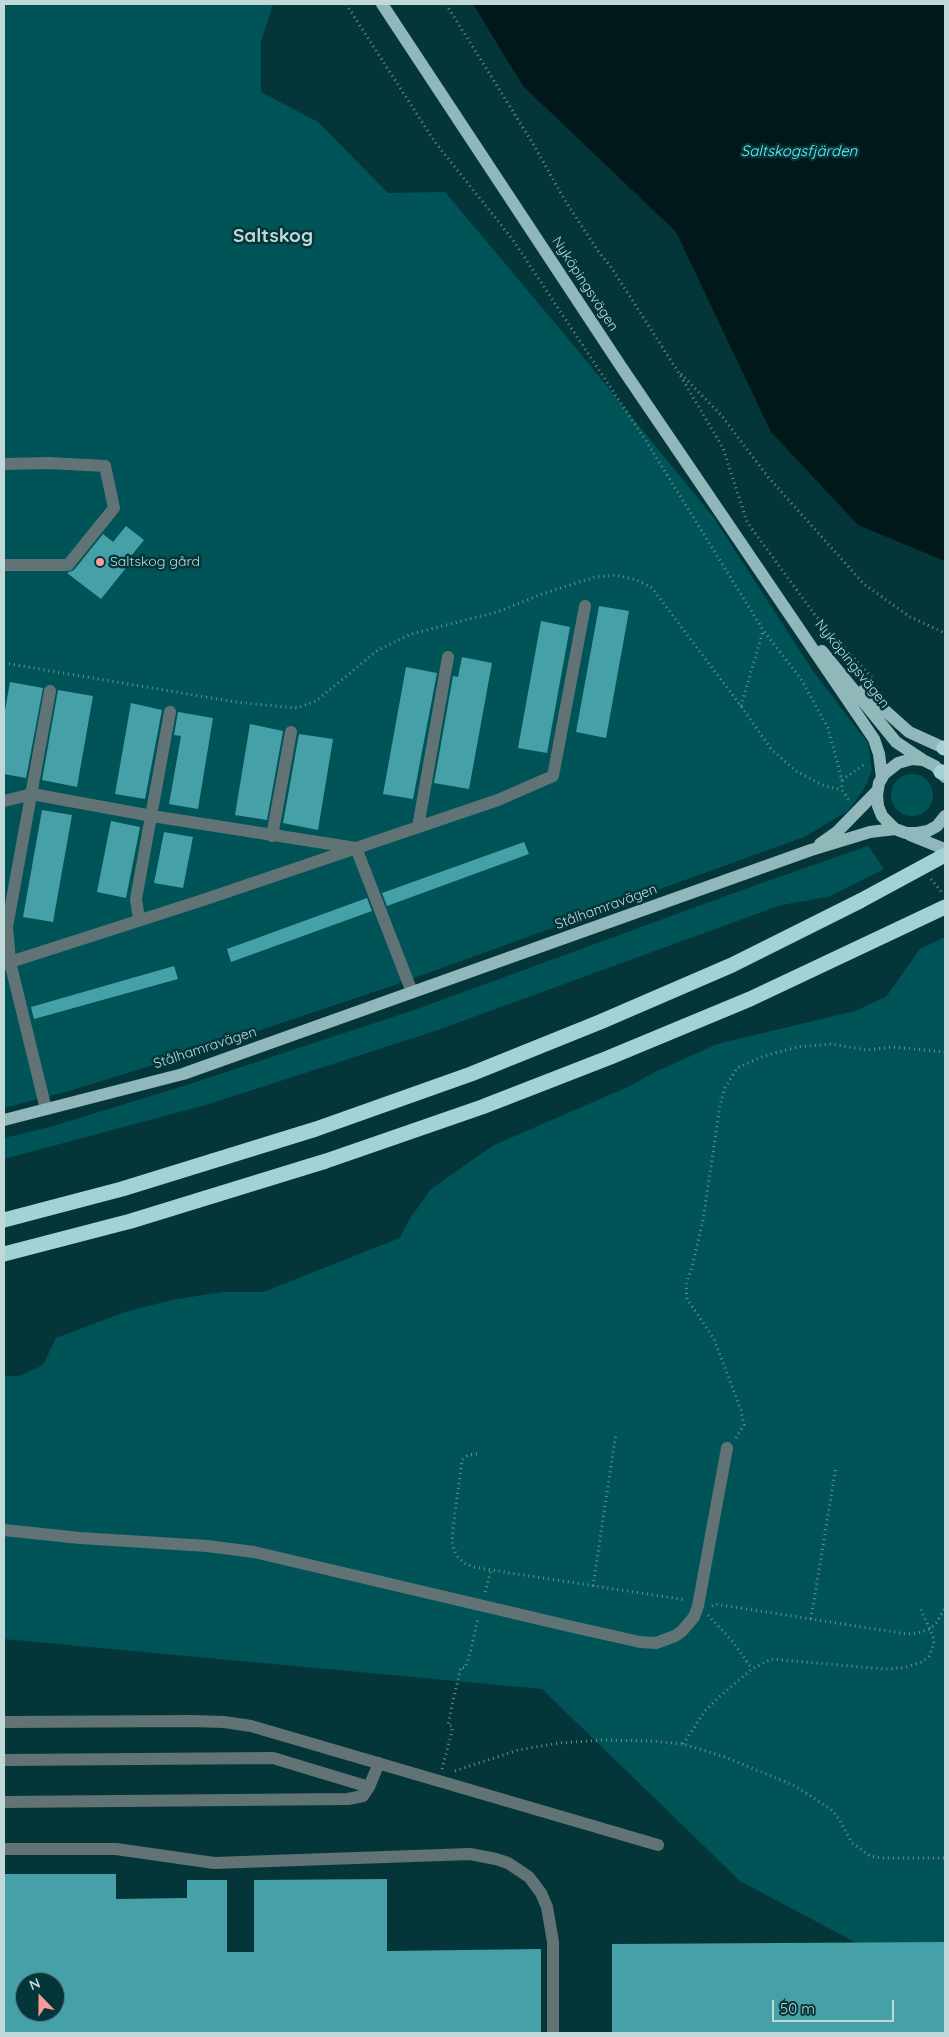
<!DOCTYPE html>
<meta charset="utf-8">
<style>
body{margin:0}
#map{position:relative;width:949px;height:2037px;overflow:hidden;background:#043639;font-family:Quicksand,sans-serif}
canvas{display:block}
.frame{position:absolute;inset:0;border:5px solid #c1d8d9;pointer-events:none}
.north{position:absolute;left:15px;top:1972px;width:50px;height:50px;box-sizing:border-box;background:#043639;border:1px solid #507779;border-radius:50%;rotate:338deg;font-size:14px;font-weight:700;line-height:20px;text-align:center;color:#c1d8d9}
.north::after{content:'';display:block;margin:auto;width:18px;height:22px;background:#f59b99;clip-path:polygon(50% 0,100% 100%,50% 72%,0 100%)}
.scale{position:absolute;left:772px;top:2000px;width:122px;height:22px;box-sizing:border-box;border:2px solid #c1d8d9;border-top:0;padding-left:6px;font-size:15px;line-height:18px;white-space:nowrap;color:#c1d8d9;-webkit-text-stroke:4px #043639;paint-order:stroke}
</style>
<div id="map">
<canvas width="949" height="2037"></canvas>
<div class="frame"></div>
<div class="north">N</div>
<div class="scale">50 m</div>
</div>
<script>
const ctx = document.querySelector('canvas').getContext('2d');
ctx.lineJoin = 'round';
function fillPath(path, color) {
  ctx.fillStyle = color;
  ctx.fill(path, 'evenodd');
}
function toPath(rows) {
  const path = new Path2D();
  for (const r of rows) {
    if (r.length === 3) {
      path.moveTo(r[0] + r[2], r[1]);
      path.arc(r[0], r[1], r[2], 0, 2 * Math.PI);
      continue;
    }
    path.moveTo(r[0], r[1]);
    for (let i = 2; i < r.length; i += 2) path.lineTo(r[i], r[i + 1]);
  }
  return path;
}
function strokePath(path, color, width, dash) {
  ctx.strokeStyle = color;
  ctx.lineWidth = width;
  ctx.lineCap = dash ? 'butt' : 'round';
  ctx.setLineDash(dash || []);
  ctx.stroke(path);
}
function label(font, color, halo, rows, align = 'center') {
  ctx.font = font + ' Quicksand,sans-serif';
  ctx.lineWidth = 5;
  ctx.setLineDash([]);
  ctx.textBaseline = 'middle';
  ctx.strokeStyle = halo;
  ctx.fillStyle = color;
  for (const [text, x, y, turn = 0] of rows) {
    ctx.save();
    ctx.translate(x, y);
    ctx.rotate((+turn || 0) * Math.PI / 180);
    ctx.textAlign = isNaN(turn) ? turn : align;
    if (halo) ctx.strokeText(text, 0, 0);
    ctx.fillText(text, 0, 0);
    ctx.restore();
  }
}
const green = toPath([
 [4,4,273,4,261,41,261,92,318,122,388,193,445,192,575,347,714,518,813,671,868,743,872,770,864,789,848,811,804,837,392,986,183,1056,69,1091,4,1108],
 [912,795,21],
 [868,846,884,869,828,897,781,905,435,1031,209,1104,4,1159,4,1138,50,1127,190,1084,417,1009,756,885],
 [945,937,945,1990,740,1881,542,1689,4,1639,4,1376,20,1376,43,1365,56,1338,125,1312,172,1300,222,1292,263,1292,400,1238,409,1220,431,1189,494,1145,630,1086,651,1074,717,1044,855,1011,886,997,920,949]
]);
const water = toPath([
 [473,4,945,4,945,561,858,525,771,432,676,232,523,86]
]);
const building = toPath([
 [126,526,144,540,127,561,130,563,101,599,67,573,74,570,103,534,113,542],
 [599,606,629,611,606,738,576,732],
 [541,621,570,627,547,753,518,748],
 [462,657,492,663,469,789,434,783,453,676,458,677],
 [406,667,437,673,413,799,383,794],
 [10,682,43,688,26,778,4,774,4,716],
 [58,690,93,696,77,787,42,780],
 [131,703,162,710,145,799,115,794],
 [178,712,213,718,198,809,169,804,181,736,174,735],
 [250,724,283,731,267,820,235,815],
 [299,734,333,739,318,830,283,823],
 [42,810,72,815,53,922,23,917],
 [111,821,140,827,126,898,97,892],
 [164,832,193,837,183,888,154,883],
 [524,842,529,854,387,906,382,893],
 [367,898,372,911,231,962,227,949],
 [174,966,178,979,34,1019,31,1007],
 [4,1874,116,1874,116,1899,187,1898,187,1880,227,1880,227,1952,254,1952,254,1880,387,1879,387,1951,541,1949,541,2033,4,2033],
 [25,1982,55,1982,55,2012,25,2012],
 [945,1942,945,2033,612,2033,612,1944]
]);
const path = toPath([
 [346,4,435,142,513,240,646,441,763,630,801,679,828,728,842,780,842,790,849,800],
 [446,4,532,142,564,199,598,251,611,267,677,370,723,448,747,522,815,615,873,679],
 [681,374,721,415,768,477,864,584,910,617,945,633],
 [4,663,235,702,297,708,316,701,378,650,411,634,497,612,545,593,595,577,616,575,637,580,652,588,741,706,771,749,796,771,822,785,842,790],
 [741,706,763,631],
 [842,780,866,763],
 [931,879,943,894],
 [736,1438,744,1425,741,1410,714,1339,687,1299,686,1284,692,1267,703,1220,720,1105,725,1088,737,1068,764,1056,797,1047,831,1044,867,1050,893,1047,945,1052],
 [477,1454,468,1455,462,1460,453,1529,452,1541,454,1550,458,1557,464,1563,474,1567,491,1570,686,1600],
 [593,1586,616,1433],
 [485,1592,491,1570],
 [712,1606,715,1604,907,1634,918,1633,930,1629,937,1622,945,1608],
 [708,1615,733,1642,752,1669],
 [811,1619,836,1466],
 [683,1744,705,1711,719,1697,752,1669,771,1659,884,1669,903,1668,922,1662,929,1656,934,1643,933,1636,920,1608],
 [442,1769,452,1731,452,1726,448,1725,453,1701,461,1667,465,1668,471,1650,478,1618],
 [455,1771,518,1750,559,1743,603,1740,650,1741,683,1744,725,1757,795,1786,832,1810,839,1819,852,1843,870,1856,881,1858,945,1858]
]);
const minor = toPath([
 [4,464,48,463,105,466,114,508,68,565,4,565],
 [4,801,32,794,152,816,356,848,412,992],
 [418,827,448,657],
 [272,836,291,732],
 [139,919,136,899,170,712],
 [8,954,46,1109],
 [10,961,7,927,50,691],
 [4,964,203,900,498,800,553,776,585,606],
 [4,1530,80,1538,207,1546,254,1552,573,1627,640,1642,656,1643,675,1636,682,1631,694,1617,698,1606,727,1448],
 [4,1722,192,1721,224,1722,251,1726,658,1845],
 [4,1760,273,1758,369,1787,379,1763],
 [4,1802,348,1799,363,1796,369,1787],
 [4,1849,116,1849,214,1863,470,1854,496,1859,508,1863,529,1877,541,1893,547,1907,553,1942,553,2033]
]);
const major = toPath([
 [382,4,622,368,874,739,879,754,882,778],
 [822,651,896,742,923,760],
 [863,691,909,732,944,748],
 [945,777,935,766,923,760,912,759,898,763,884,774,879,783,877,795,878,806,882,816,895,829,906,833,917,833,928,831,937,826,945,816],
 [910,835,942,848,945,851],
 [820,844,837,832,878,790],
 [4,1120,183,1074,811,850,870,832,895,829]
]);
const highway = toPath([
 [944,748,945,748],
 [941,772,945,772],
 [4,1220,122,1189,316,1129,471,1074,600,1022,732,965,860,901],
 [4,1254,131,1221,326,1161,482,1107,608,1058,750,999,945,907]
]);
const highwayBridge = toPath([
 [860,901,945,855]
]);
const markers = [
 [100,562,5,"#f59b99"]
];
const streetNames = [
 ["Nyköpingsvägen",585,284,57],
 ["Nyköpingsvägen",852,664,51],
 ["Stålhamravägen",606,907,-20],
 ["Stålhamravägen",205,1048,-18]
];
const poiNames = [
 ["Saltskog gård",110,562]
];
const waterNames = [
 ["Saltskogsfjärden",799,151]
];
const districtNames = [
 ["Saltskog",273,236]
];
fillPath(green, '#005357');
fillPath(water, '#00181a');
fillPath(building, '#45a1a7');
strokePath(path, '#6c8f91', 3, [1, 4]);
strokePath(minor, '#617374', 12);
strokePath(major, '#90b7b9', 12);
strokePath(highway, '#a2d2d5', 15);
strokePath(highwayBridge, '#a2d2d5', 15);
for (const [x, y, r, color] of markers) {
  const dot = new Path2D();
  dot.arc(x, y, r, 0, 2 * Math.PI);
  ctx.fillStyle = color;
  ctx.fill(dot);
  strokePath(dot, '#043639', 2);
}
label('14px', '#c1d8d9', '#043639', streetNames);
label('14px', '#c1d8d9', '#043639', poiNames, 'left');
label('italic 15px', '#6cf1f9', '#043639', waterNames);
label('bold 19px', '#c1d8d9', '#043639', districtNames);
</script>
